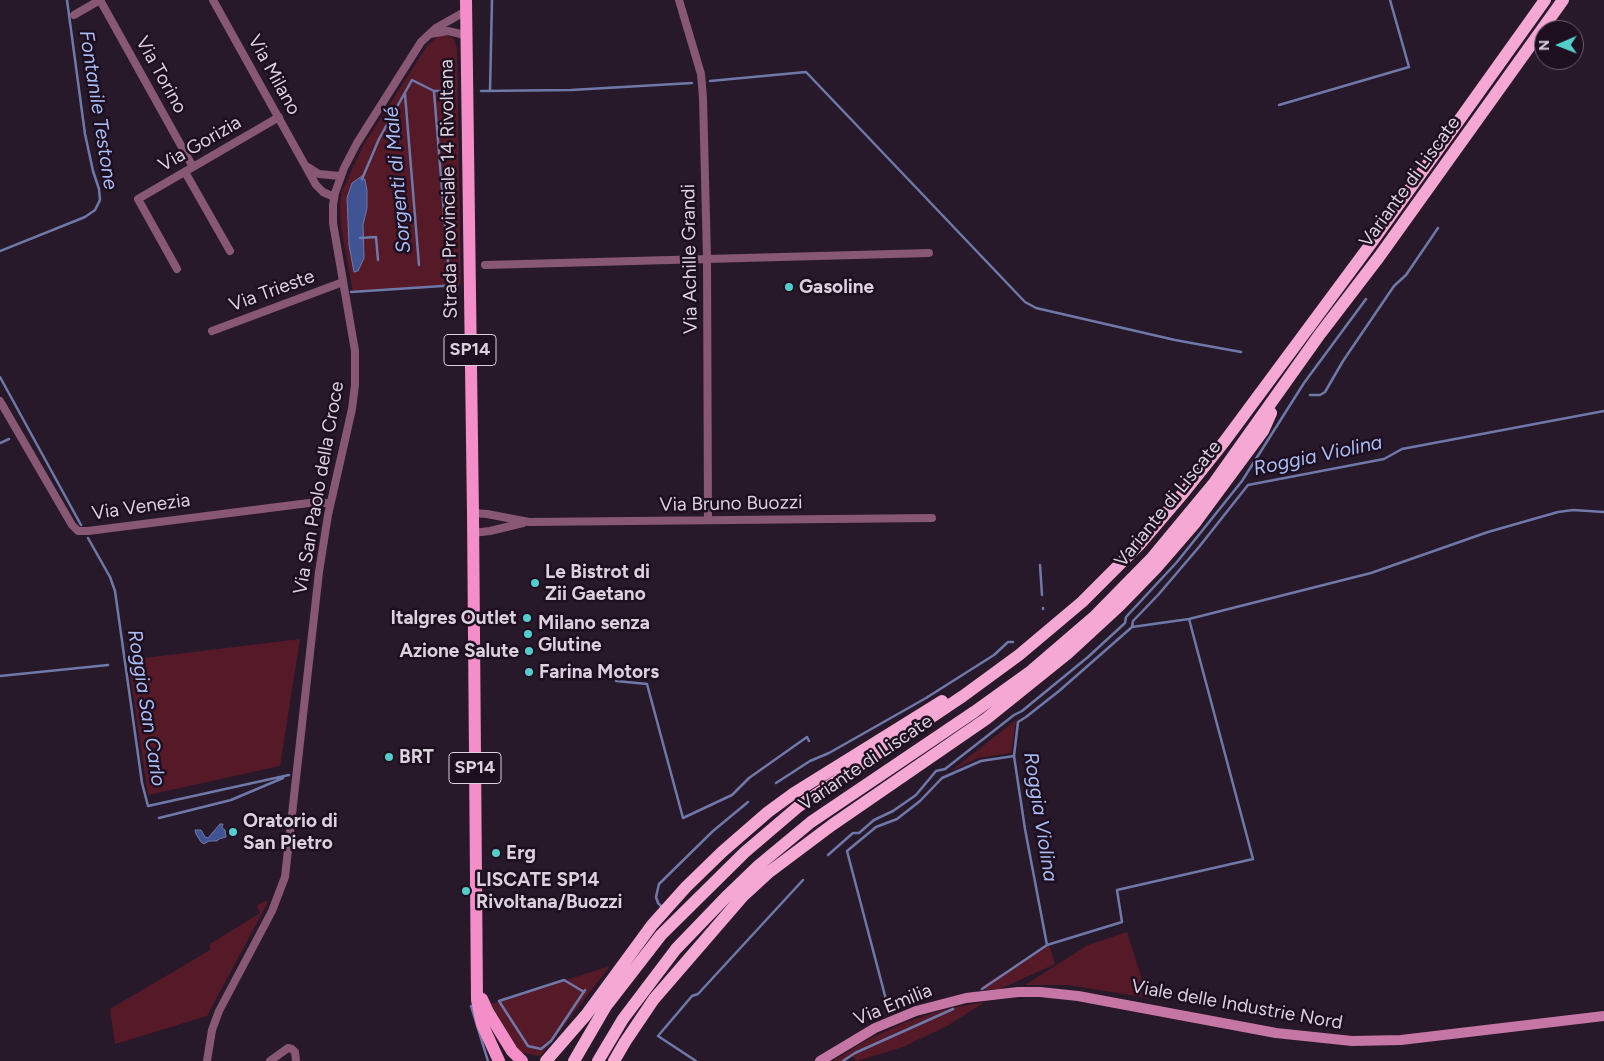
<!DOCTYPE html>
<meta charset="utf-8">
<style>
body{margin:0}
#map{position:relative;width:1604px;height:1061px;overflow:hidden;background:#27192a;font-family:Figtree,sans-serif}
canvas{display:block}
.north{position:absolute;left:1534px;top:20px;width:50px;height:50px;box-sizing:border-box;background:#1d0f20;border:1px solid #695d6c;border-radius:50%;rotate:269deg;font-size:14px;font-weight:700;line-height:20px;text-align:center;color:#dbd1dd}
.north::after{content:'';display:block;margin:auto;width:18px;height:22px;background:#53cdcb;clip-path:polygon(50% 0,100% 100%,50% 72%,0 100%)}
</style>
<div id="map">
<canvas width="1604" height="1061"></canvas>
<div class="north">N</div>
</div>
<script>
const ctx = document.querySelector('canvas').getContext('2d');
ctx.lineJoin = 'round';
function fillPath(path, color) {
  ctx.fillStyle = color;
  ctx.fill(path, 'evenodd');
}
function toPath(rows) {
  const path = new Path2D();
  for (const r of rows) {
    path.moveTo(r[0], r[1]);
    for (let i = 2; i < r.length; i += 2) path.lineTo(r[i], r[i + 1]);
  }
  return path;
}
function strokePath(path, color, width, dash) {
  ctx.strokeStyle = color;
  ctx.lineWidth = width;
  ctx.lineCap = dash ? 'butt' : 'round';
  ctx.setLineDash(dash || []);
  ctx.stroke(path);
}
function label(font, color, halo, rows, align = 'center') {
  ctx.font = font + ' Figtree,sans-serif';
  ctx.lineWidth = 5;
  ctx.setLineDash([]);
  ctx.textBaseline = 'middle';
  ctx.strokeStyle = halo;
  ctx.fillStyle = color;
  for (const [text, x, y, turn = 0] of rows) {
    ctx.save();
    ctx.translate(x, y);
    ctx.rotate((+turn || 0) * Math.PI / 180);
    ctx.textAlign = isNaN(turn) ? turn : align;
    if (halo) ctx.strokeText(text, 0, 0);
    ctx.fillText(text, 0, 0);
    ctx.restore();
  }
}
const green = toPath([
 [445,35,453,38,457,48,461,284,353,292,341,227,340,205,342,191,363,146,427,46,438,36],
 [300,639,280,766,148,795,128,660],
 [1016,720,1011,753,978,758,951,771],
 [265,901,268,902,207,1016,115,1044,110,1009,210,950,210,944,260,913,257,905],
 [1127,932,1148,998,1068,985,1025,985,1088,945],
 [1049,944,1055,964,1000,989,986,990,982,986],
 [610,966,542,1054,539,1056,523,1053,518,1049,491,1004],
 [985,1002,947,1026,903,1047,857,1061,852,1056,842,1061,833,1061,867,1040,906,1022,946,1009]
]);
const water = toPath([
 [362,176,365,180,367,190,367,208,363,225,364,258,358,271,354,272,349,245,347,198,352,183,362,176],
 [220,824,223,824,222,828,225,830,226,837,219,839,217,841,209,841,204,844,201,842,196,834,195,830,201,830,205,837,208,838,220,824]
]);
const stream = toPath([
 [710,81,806,72,1025,302,1036,308,1175,340,1241,352],
 [481,91,571,90,692,83],
 [490,91,492,0],
 [434,92,448,262],
 [405,94,419,265],
 [1279,105,1409,67,1390,0],
 [362,179,379,139,412,80,434,91,455,91],
 [360,238,376,237,378,260],
 [0,251,85,217,95,210,100,200,99,189,93,171,85,134,67,0],
 [351,292,458,285],
 [0,377,81,525],
 [1310,395,1320,395,1325,392,1343,361,1394,286,1406,275,1438,228],
 [0,443,9,439],
 [88,538,110,577,115,591,142,783,148,806,289,775],
 [1040,565,1042,595],
 [1043,608,1043,609],
 [1132,627,1189,619,1371,573,1488,532,1558,512,1573,510,1604,512],
 [0,676,108,665],
 [616,681,647,684,683,818,732,795,749,778,807,737,809,741],
 [776,783,810,761,829,753,926,698,994,655,1008,642,1013,642],
 [159,818,231,800,283,778],
 [828,855,853,833,859,833,874,820,893,811,916,795,936,771,945,769,1014,715,1022,711,1088,657,1125,623,1126,617,1177,562,1242,481,1304,383,1366,299],
 [661,906,658,903,656,897,659,884,713,831,748,802],
 [1047,945,1025,829,1014,756,1018,722,1026,717,1059,691,1132,627,1133,621,1158,595,1199,547,1248,485,1384,459,1402,449,1604,411],
 [982,989,1047,945,1122,922,1117,890,1253,859,1189,619],
 [584,992,564,980,499,1001,528,1046,541,1049,551,1041,585,990],
 [471,1006,488,1061],
 [889,1011,847,851,876,827,897,819,920,801,942,778,981,761,1014,756],
 [696,1061,658,1036,692,996,698,994,803,880],
 [843,1061,855,1053,953,1009]
]);
const minor = toPath([
 [100,0,193,167],
 [213,0,316,185,323,192,334,197],
 [679,0,701,74,703,98,707,258,708,520],
 [74,15,100,0],
 [430,34,448,31,465,35],
 [308,167,319,174,340,176],
 [185,172,230,251],
 [485,265,929,253],
 [177,269,138,199,279,117],
 [212,331,343,282],
 [0,401,72,525,78,531,88,531,309,503,320,502,330,504],
 [473,513,487,514,529,522,932,518],
 [473,533,490,531,523,523],
 [207,1061,212,1030,219,1011,272,911,285,877,319,572,328,515,352,409,355,385,355,351,333,223,333,205,335,193,344,168,357,143,421,42,436,28,466,11],
 [270,1061,288,1048,292,1049,295,1052,296,1061]
]);
const secondary = toPath([
 [820,1061,875,1028,916,1011,966,998,1018,992,1040,992,1078,996,1276,1033,1352,1041,1401,1040,1604,1016]
]);
const primary = toPath([
 [466,0,473,513,477,1000,482,1024,499,1061],
 [482,999,488,1012,512,1051,522,1061]
]);
const trunk = toPath([
 [546,1061,586,1015,652,925,686,887,722,852,768,812,794,793,942,701],
 [574,1061,606,1006,661,935,745,852,799,806,963,696,1019,655,1082,602,1139,545,1185,491,1224,442,1367,249,1545,0],
 [598,1061,623,1019,676,949,728,895,758,866,811,822,974,712,1031,671,1095,616,1151,559,1214,483,1320,334,1379,257,1563,0],
 [614,1061,625,1042,654,999,743,896,768,873,832,825,986,719,1068,653,1119,606,1156,568,1195,523,1263,431,1271,413]
]);
const markers = [
 [789,287,5,"#53cdcb"],
 [535,583,5,"#53cdcb"],
 [527,618,5,"#53cdcb"],
 [528,634,5,"#53cdcb"],
 [529,651,5,"#53cdcb"],
 [529,672,5,"#53cdcb"],
 [389,757,5,"#53cdcb"],
 [233,832,5,"#53cdcb"],
 [496,853,5,"#53cdcb"],
 [466,891,5,"#53cdcb"]
];
const shields = [
 [470,350,52],
 [475,768,52]
];
const shieldNames = [
 ["SP14",470,350],
 ["SP14",475,768]
];
const streetNames = [
 ["Via Torino",161,75,61],
 ["Via Milano",274,75,61],
 ["Via Gorizia",200,144,-30],
 ["Variante di Liscate",1410,182,-54],
 ["Strada Provinciale 14 Rivoltana",449,189,-91],
 ["Via Achille Grandi",690,259,-91],
 ["Via Trieste",272,291,-20],
 ["Via San Paolo della Croce",319,488,-80],
 ["Via Bruno Buozzi",731,504,-1],
 ["Variante di Liscate",1168,504,-51],
 ["Via Venezia",141,507,-8],
 ["Variante di Liscate",866,763,-34],
 ["Via Emilia",893,1005,-22],
 ["Viale delle Industrie Nord",1237,1005,10]
];
const poiNames = [
 ["Gasoline",799,287],
 ["Le Bistrot di",545,572],
 ["Zii Gaetano",545,594],
 ["Italgres Outlet",517,618,"right"],
 ["Milano senza",538,623],
 ["Glutine",538,645],
 ["Azione Salute",519,651,"right"],
 ["Farina Motors",539,672],
 ["BRT",399,757],
 ["Oratorio di",243,821],
 ["San Pietro",243,843],
 ["Erg",506,853],
 ["LISCATE SP14",476,880],
 ["Rivoltana/Buozzi",476,902]
];
const waterNames = [
 ["Fontanile Testone",98,110,81],
 ["Sorgenti di Malé",398,180,-95],
 ["Roggia Violina",1318,456,-12],
 ["Roggia San Carlo",146,708,81],
 ["Roggia Violina",1040,817,81]
];
fillPath(green, '#561927');
fillPath(water, '#405393');
strokePath(water, '#6e79a9', 1);
strokePath(stream, '#6e79a9', 2.5);
strokePath(minor, '#885773', 8);
strokePath(secondary, '#c576a4', 10);
strokePath(primary, '#f48ec9', 12);
strokePath(trunk, '#f4a8d3', 12);
for (const [x, y, r, color] of markers) {
  const dot = new Path2D();
  dot.arc(x, y, r, 0, 2 * Math.PI);
  ctx.fillStyle = color;
  ctx.fill(dot);
  strokePath(dot, '#1d0f20', 2);
}
for (const [x, y, w] of shields) {
  const box = new Path2D();
  box.roundRect(x - w / 2, y - 15.5, w, 31, 4);
  ctx.fillStyle = '#1d0f20';
  ctx.fill(box);
  strokePath(box, '#dbd1dd', 1);
}
label('bold 18px', '#dbd1dd', null, shieldNames);
label('19px', '#dbd1dd', '#1d0f20', streetNames);
label('bold 19px', '#dbd1dd', '#1d0f20', poiNames, 'left');
label('italic 20px', '#aabdf5', '#1d0f20', waterNames);
</script>
